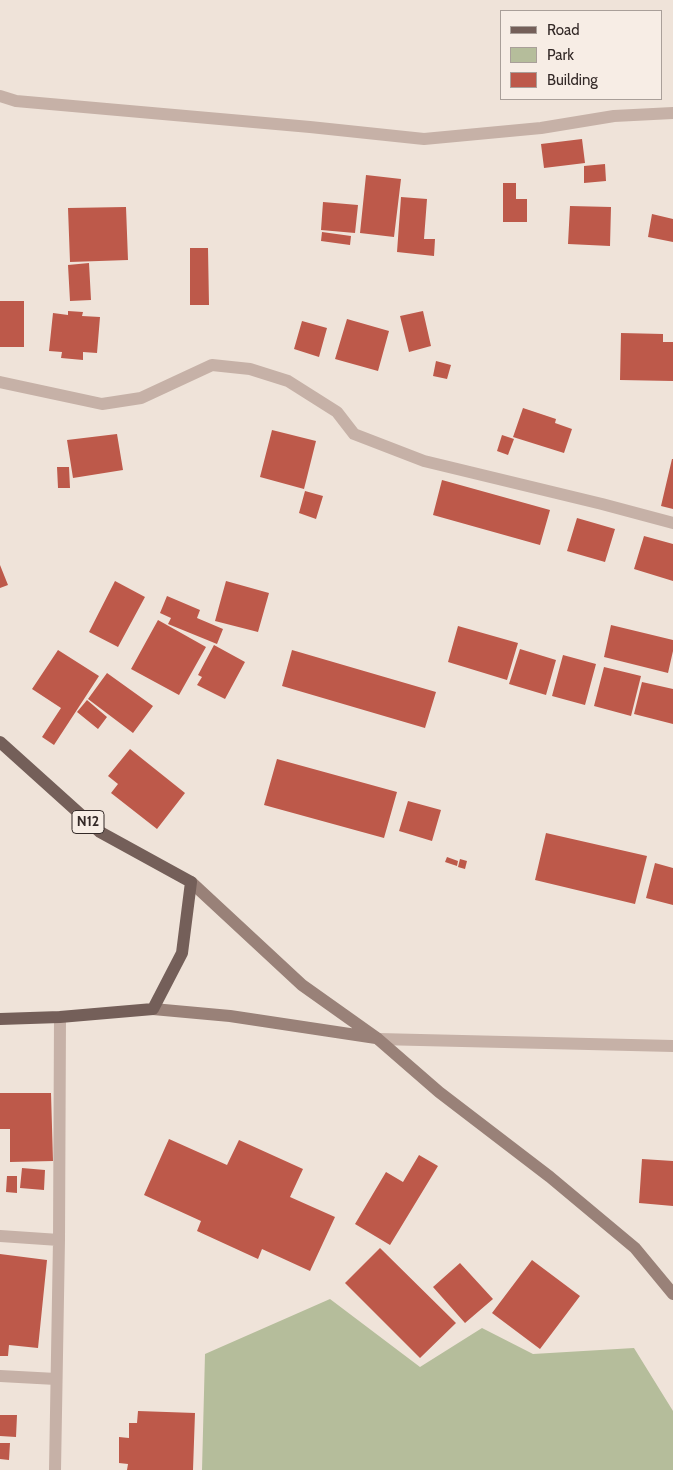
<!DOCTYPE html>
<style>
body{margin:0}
#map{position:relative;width:673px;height:1470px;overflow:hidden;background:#efe3d9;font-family:Cabin,sans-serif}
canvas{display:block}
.legend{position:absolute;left:500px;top:10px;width:162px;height:90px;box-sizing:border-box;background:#f7ede5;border:1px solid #a99f99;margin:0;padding:6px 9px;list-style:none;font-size:15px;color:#332927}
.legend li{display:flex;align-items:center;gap:10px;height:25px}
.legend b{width:25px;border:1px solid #a99f99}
</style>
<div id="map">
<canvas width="673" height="1470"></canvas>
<ul class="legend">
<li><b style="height:6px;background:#745f59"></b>Road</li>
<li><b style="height:14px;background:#b5bd9b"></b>Park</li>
<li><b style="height:14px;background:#bd594a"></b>Building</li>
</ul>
</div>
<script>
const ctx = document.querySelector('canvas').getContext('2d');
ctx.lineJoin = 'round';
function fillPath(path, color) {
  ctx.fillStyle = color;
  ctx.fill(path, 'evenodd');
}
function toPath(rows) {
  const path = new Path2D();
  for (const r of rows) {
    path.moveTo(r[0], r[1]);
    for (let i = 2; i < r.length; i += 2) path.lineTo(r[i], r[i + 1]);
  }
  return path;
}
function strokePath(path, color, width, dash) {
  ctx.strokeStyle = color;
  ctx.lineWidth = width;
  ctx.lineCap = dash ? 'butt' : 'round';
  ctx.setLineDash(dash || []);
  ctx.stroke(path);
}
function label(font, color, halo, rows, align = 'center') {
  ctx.font = font + ' Cabin,sans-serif';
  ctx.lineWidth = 4;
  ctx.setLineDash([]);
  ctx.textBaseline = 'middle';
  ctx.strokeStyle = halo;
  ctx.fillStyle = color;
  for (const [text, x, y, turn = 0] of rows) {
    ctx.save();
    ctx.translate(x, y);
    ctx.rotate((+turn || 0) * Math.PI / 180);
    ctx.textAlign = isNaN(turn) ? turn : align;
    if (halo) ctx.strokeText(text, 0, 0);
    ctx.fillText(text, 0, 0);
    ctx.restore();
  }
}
const green = toPath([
 [330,1299,420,1367,482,1328,533,1354,634,1348,673,1411,673,1470,202,1470,205,1354]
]);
const building = toPath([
 [582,139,585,163,544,168,541,144],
 [605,164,606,181,584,183,584,166],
 [366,175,401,179,394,237,360,233],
 [503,183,516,183,516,199,527,199,527,222,503,222],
 [401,197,427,199,424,239,435,239,434,256,397,252],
 [323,202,358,205,355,233,321,230],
 [570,206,611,207,610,246,568,244],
 [126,207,128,260,70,262,68,208],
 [652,214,673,219,673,242,648,237],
 [322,232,351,236,350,245,321,241],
 [190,248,208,248,209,305,190,305],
 [89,263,91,300,70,301,68,265],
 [0,301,24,301,24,347,0,347],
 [68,311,83,312,82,316,100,317,97,353,83,352,83,360,61,358,62,352,49,351,53,313,68,315],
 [423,311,431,346,409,352,400,316],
 [347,319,389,331,378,371,335,359],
 [302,321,327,328,319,357,294,349],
 [621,333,663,334,663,342,673,342,673,381,620,380],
 [436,361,451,365,447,379,433,376],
 [523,408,556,419,555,423,572,429,564,453,513,437],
 [272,430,316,441,304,489,260,477],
 [117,434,123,470,73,478,67,440],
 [502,435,514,439,508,455,497,451],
 [672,459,673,459,673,509,661,506],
 [57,467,69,467,70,488,58,488],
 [442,480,550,510,540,545,433,515],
 [305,491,323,496,316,519,299,513],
 [577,518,615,529,605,562,567,551],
 [644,536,673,544,673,581,634,569],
 [0,565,8,585,0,588],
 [115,581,145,597,118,647,89,632],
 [226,581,269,593,258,632,215,621],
 [167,596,200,610,197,618,223,629,217,644,168,624,171,618,160,613],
 [158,620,206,647,179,695,131,669],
 [611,625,673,640,673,651,668,673,604,657],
 [458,626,518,643,507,680,448,662],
 [214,645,245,662,225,699,197,685,202,677,198,675],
 [520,649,556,660,546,695,509,684],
 [58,650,99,676,54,745,42,737,61,708,32,689],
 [292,650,436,692,425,728,282,686],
 [563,655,596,664,585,705,552,696],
 [604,667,641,676,631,716,594,706],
 [107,673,153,706,133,733,88,699],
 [642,682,673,689,673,724,634,714],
 [87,700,107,717,98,729,77,712],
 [130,749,185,793,157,829,111,793,118,784,108,776],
 [277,759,397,792,384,838,264,805],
 [408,801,441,810,432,841,399,831],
 [546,833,647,856,635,904,535,880],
 [447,857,458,861,457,866,445,862],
 [460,859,467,861,465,869,458,867],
 [655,863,673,868,673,905,646,898],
 [0,1093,51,1093,53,1161,10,1162,10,1129,0,1129],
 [169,1139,227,1165,239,1140,303,1169,290,1197,335,1217,310,1271,262,1249,258,1259,197,1231,201,1221,144,1195],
 [419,1155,438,1166,390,1245,355,1224,386,1172,403,1182],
 [642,1159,673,1161,673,1206,639,1203],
 [22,1168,45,1170,44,1190,20,1188],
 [7,1176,17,1176,17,1193,6,1192],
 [380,1248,456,1323,420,1358,345,1283],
 [0,1254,47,1260,38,1348,9,1345,8,1356,0,1356],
 [532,1260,580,1296,540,1349,492,1313],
 [460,1263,493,1299,465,1323,433,1287],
 [138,1411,195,1413,193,1470,127,1470,128,1464,119,1463,119,1437,129,1438,129,1423,137,1423],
 [0,1415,17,1415,16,1437,0,1436],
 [0,1443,10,1443,9,1460,0,1459]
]);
const minor = toPath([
 [0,96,16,101,310,127,424,139,541,128,614,116,673,113],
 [0,382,102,404,141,398,212,365,250,369,288,381,337,412,354,434,424,461,602,504,673,523],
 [378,1039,673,1046],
 [0,1236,59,1240],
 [0,1376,56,1379],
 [55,1470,59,1240,60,1017]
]);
const secondary = toPath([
 [191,882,302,985,378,1039,439,1092,550,1177,635,1248,673,1294],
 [153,1009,230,1016,376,1038]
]);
const primary = toPath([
 [0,742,100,832,191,882,182,953,153,1009,60,1017,0,1019]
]);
const shields = [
 [88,822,32]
];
const shieldNames = [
 ["N12",88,822]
];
fillPath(green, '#b5bd9b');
fillPath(building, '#bd594a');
strokePath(minor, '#c6b1a7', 12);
strokePath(secondary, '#998178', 12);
strokePath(primary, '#745f59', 12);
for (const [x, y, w] of shields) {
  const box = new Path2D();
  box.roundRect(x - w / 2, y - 11.5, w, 23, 4);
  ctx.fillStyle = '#f7ede5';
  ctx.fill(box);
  strokePath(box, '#332927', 1);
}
label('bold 14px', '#332927', null, shieldNames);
</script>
